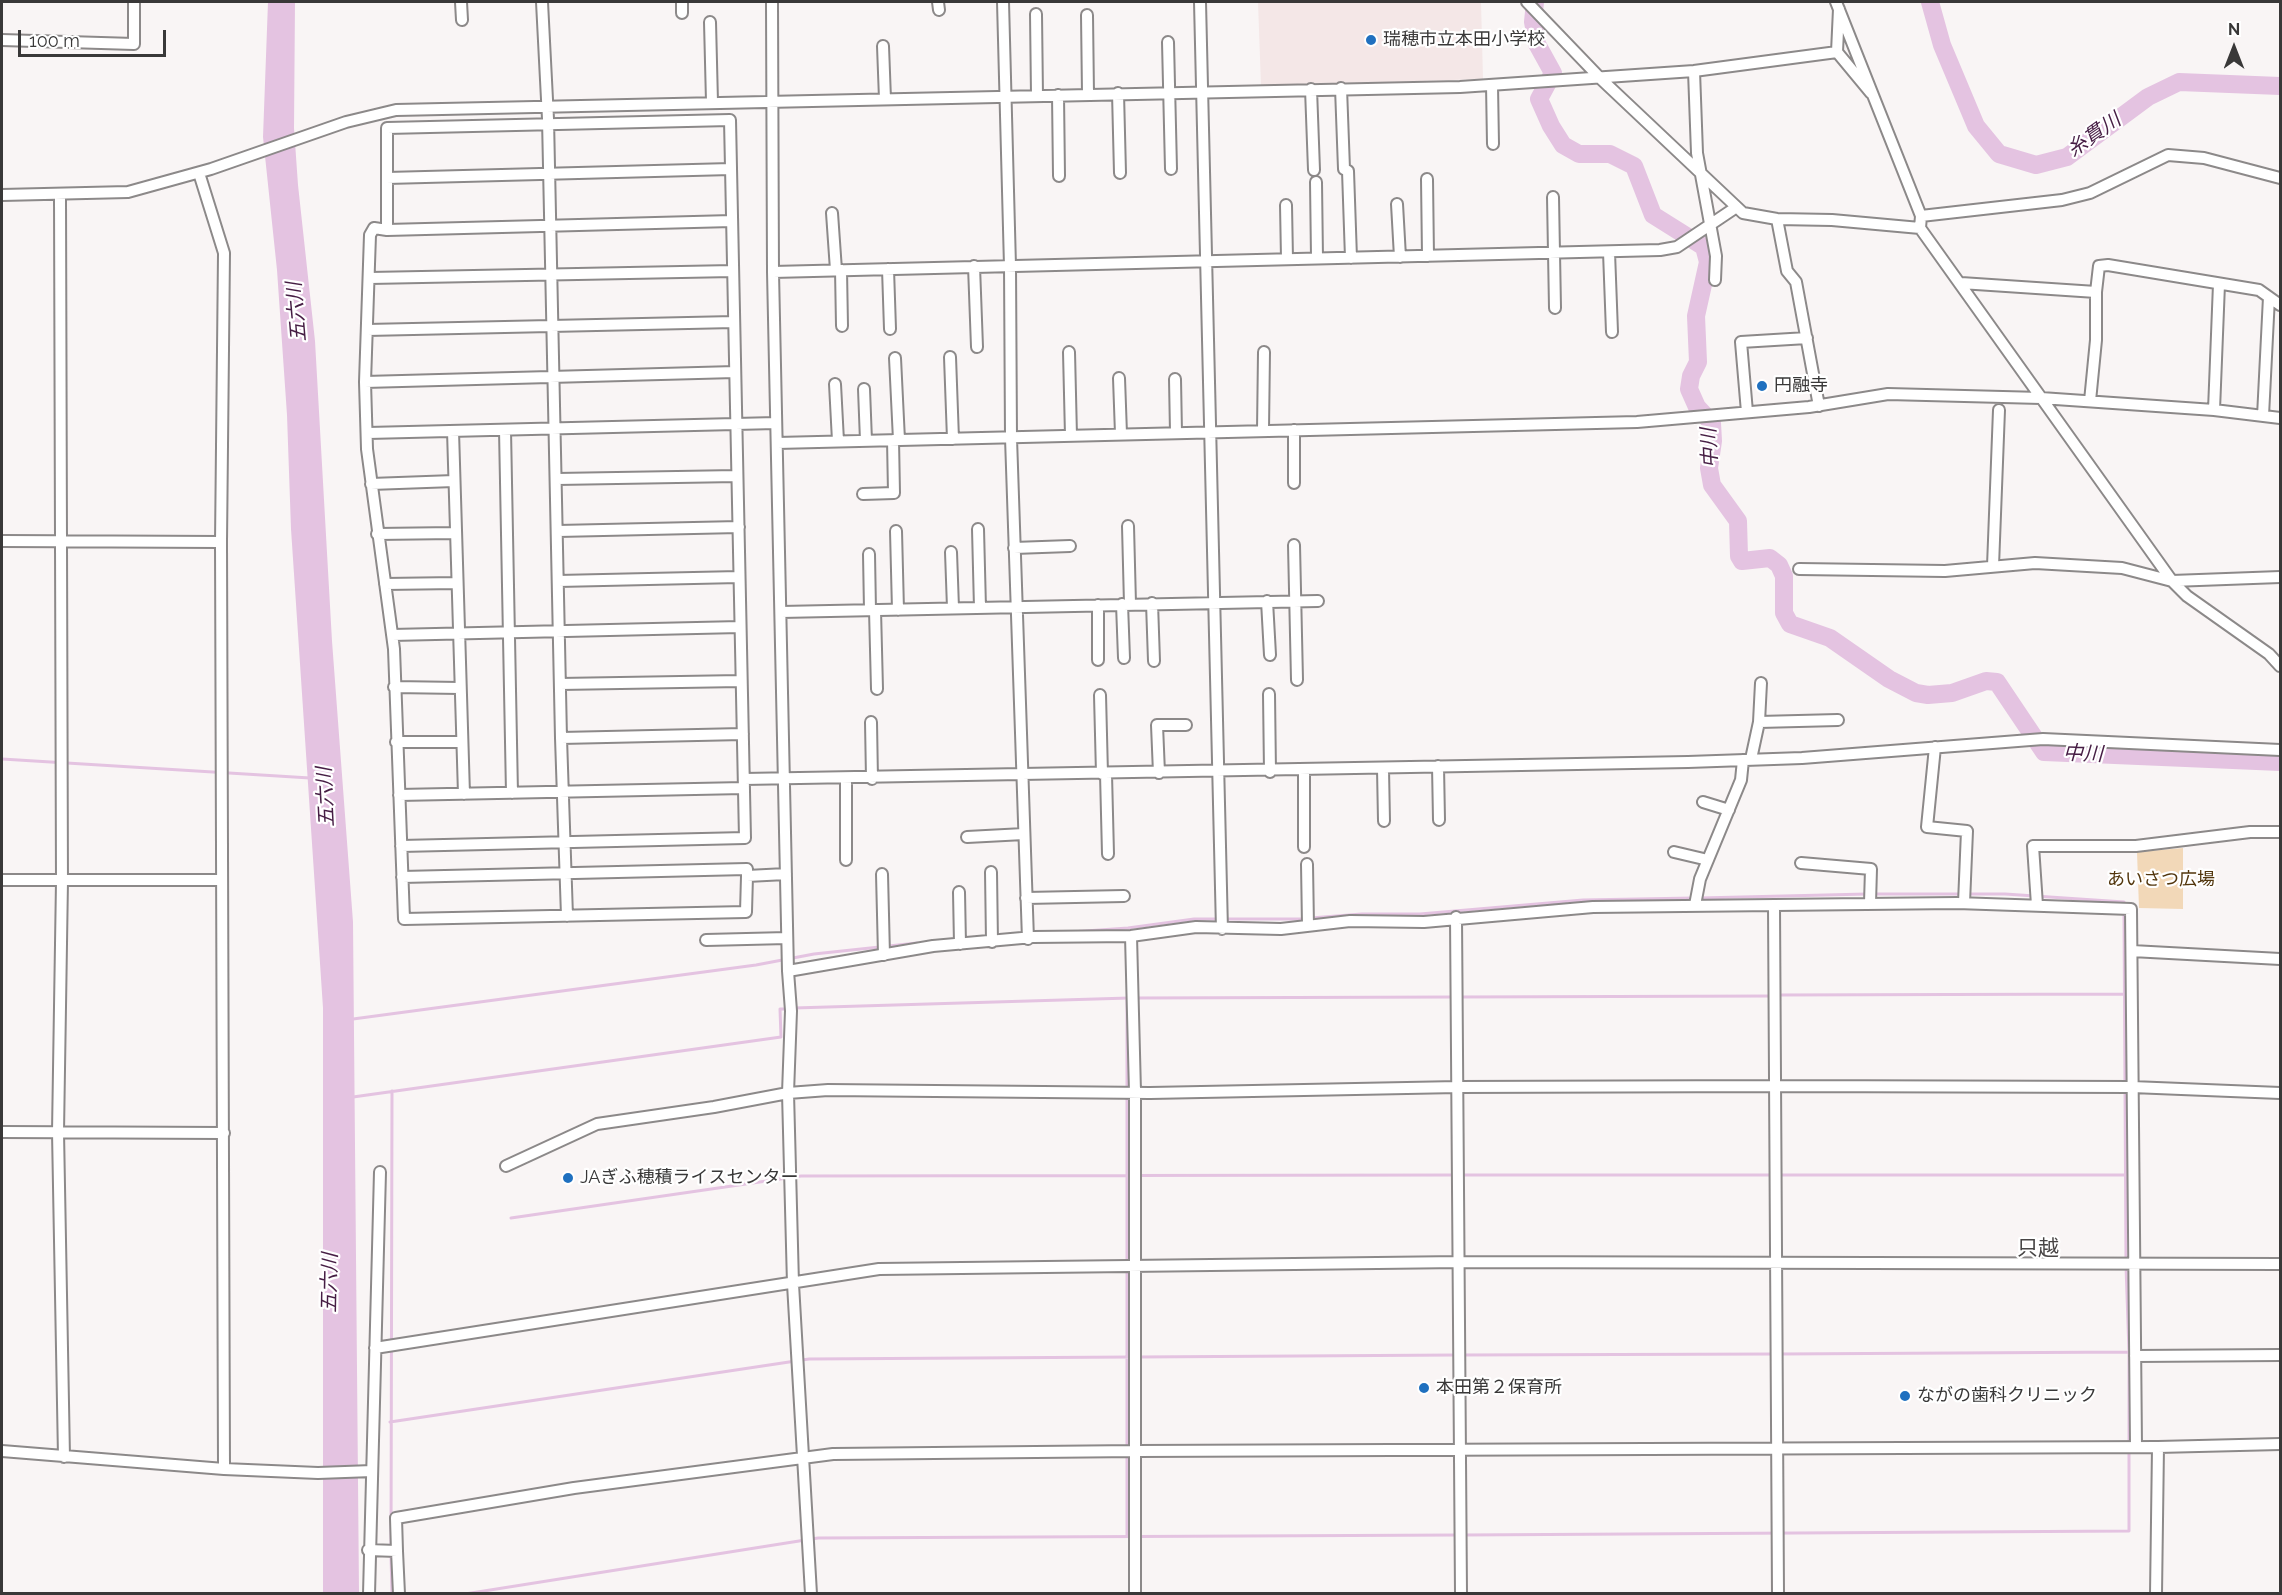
<!DOCTYPE html>
<meta charset="utf-8">
<style>
body{margin:0}
#map{position:relative;width:2282px;height:1595px;overflow:hidden;background:#f9f5f5;font-family:Raleway,sans-serif}
canvas{display:block}
.frame{position:absolute;inset:0;border:3px solid #393838;pointer-events:none}
.north{position:absolute;left:2204px;top:18px;width:60px;height:60px;-webkit-text-stroke:4px #fff;paint-order:stroke;rotate:0deg;font-size:16px;font-weight:700;line-height:24px;text-align:center;color:#393838}
.north::after{content:'';display:block;margin:auto;width:21px;height:27px;background:#393838;clip-path:polygon(50% 0,100% 100%,50% 72%,0 100%)}
.scale{position:absolute;left:18px;top:30px;width:148px;height:27px;box-sizing:border-box;border:3px solid #393838;border-top:0;padding-left:8px;font-size:18px;line-height:21px;white-space:nowrap;color:#393838;-webkit-text-stroke:4px #fff;paint-order:stroke}
</style>
<div id="map">
<canvas width="2282" height="1595"></canvas>
<div class="frame"></div>
<div class="north">N</div>
<div class="scale">100 m</div>
</div>
<script>
const ctx = document.querySelector('canvas').getContext('2d');
ctx.lineJoin = 'round';
function fillPath(path, color) {
  ctx.fillStyle = color;
  ctx.fill(path, 'evenodd');
}
function toPath(rows) {
  const path = new Path2D();
  for (const r of rows) {
    path.moveTo(r[0], r[1]);
    for (let i = 2; i < r.length; i += 2) path.lineTo(r[i], r[i + 1]);
  }
  return path;
}
function strokePath(path, color, width, dash) {
  ctx.strokeStyle = color;
  ctx.lineWidth = width;
  ctx.lineCap = dash ? 'butt' : 'round';
  ctx.setLineDash(dash || []);
  ctx.stroke(path);
}
function label(font, color, halo, rows, align = 'center') {
  ctx.font = font + ' Raleway,"Noto Sans JP",sans-serif';
  ctx.lineWidth = 4.5;
  ctx.setLineDash([]);
  ctx.textBaseline = 'middle';
  ctx.strokeStyle = halo;
  ctx.fillStyle = color;
  for (const [text, x, y, turn = 0] of rows) {
    ctx.save();
    ctx.translate(x, y);
    ctx.rotate((+turn || 0) * Math.PI / 180);
    ctx.textAlign = isNaN(turn) ? turn : align;
    if (halo) ctx.strokeText(text, 0, 0);
    ctx.fillText(text, 0, 0);
    ctx.restore();
  }
}
const built = toPath([
 [1258,2,1481,2,1483,79,1261,86]
]);
const green = toPath([
 [2183,848,2183,909,2139,908,2137,852]
]);
const water = toPath([
 [268,2,295,2,294,128,298,185,315,341,332,641,353,922,359,1593,323,1593,323,1008,291,529,287,415,277,270,263,137]
]);
const stream = toPath([
 [2,759,310,778],
 [1874,894,2005,894,2124,902,2124,906],
 [1700,898,1867,894],
 [2124,912,2126,1260],
 [1311,918,1362,914,1420,914,1583,900,1693,898],
 [1071,932,1128,928,1194,919,1304,919],
 [1778,995,2124,994],
 [1460,997,1771,996],
 [1127,998,1127,1448],
 [1136,998,1453,997],
 [794,1008,1129,998],
 [353,1019,756,965,814,954,917,943],
 [353,1097,781,1037,780,1009,787,1009],
 [1461,1175,1772,1175],
 [1779,1175,2126,1175],
 [511,1218,801,1176,1454,1175],
 [1780,1354,2129,1352],
 [1462,1355,1774,1354],
 [1138,1357,1456,1355],
 [390,1422,809,1359,1132,1357],
 [1127,1454,1127,1536],
 [1464,1535,2129,1531,2129,1352,2126,1266],
 [391,1548,392,1091],
 [391,1554,392,1594],
 [465,1594,818,1538,1457,1535]
]);
const river = toPath([
 [1535,2,1533,22,1537,44,1553,73,1539,99,1551,126,1563,145,1579,154,1610,154,1634,166,1653,215,1704,247,1708,262,1696,316,1698,362,1691,376,1689,389,1697,407,1712,423,1713,441,1709,468,1712,485,1738,521,1739,556,1742,561,1770,558,1779,565,1784,576,1784,613,1790,624,1830,638,1889,679,1916,693,1928,695,1952,693,1986,681,1997,682,2044,752,2280,762],
 [1930,2,1942,45,1976,126,1999,154,2036,165,2067,157,2148,97,2179,82,2280,86]
]);
const minor = toPath([
 [461,2,462,20],
 [542,2,548,119,561,738,567,916],
 [682,2,682,13],
 [772,2,773,272,788,971,791,1011,788,1093,793,1284,811,1594],
 [938,2,939,10],
 [1003,2,1010,266,1011,438,1028,939],
 [1200,2,1222,929],
 [1527,2,1601,79,1743,213,1777,219,1832,220,1920,228],
 [1836,2,1921,216,1920,228,2172,581,2187,596,2269,654,2280,666],
 [1036,14,1037,96],
 [1087,15,1088,94],
 [710,22,712,102],
 [2,40,134,44,134,2],
 [1168,42,1171,169],
 [883,46,885,99],
 [1837,52,1871,93],
 [1694,71,1697,153,1716,256,1715,280],
 [1492,85,1493,144],
 [1341,88,1344,169,1348,171,1351,258],
 [1311,89,1314,170],
 [1118,93,1120,173],
 [1058,95,1059,176],
 [199,173,224,253,221,542,224,1469],
 [387,178,731,169],
 [1427,179,1428,256],
 [1316,182,1317,258],
 [2,195,128,192,211,169,346,122,396,110,1460,87,1694,71,1837,52,1839,9],
 [60,196,62,881,58,1132,64,1457],
 [1553,197,1555,308],
 [1397,204,1400,257],
 [1286,205,1287,259],
 [832,213,836,270],
 [1921,216,2062,200,2090,193,2168,155,2204,158,2280,178],
 [1777,219,1787,271,1796,282,1819,406],
 [387,230,732,221],
 [1609,252,1612,332],
 [974,266,977,347],
 [888,269,890,329],
 [841,270,842,326],
 [773,272,1660,250,1677,247,1735,208],
 [370,278,733,271],
 [1961,283,2096,292,2099,266,2108,265,2259,290,2280,305],
 [367,330,734,322],
 [1069,352,1071,436],
 [950,357,953,439],
 [895,358,899,440],
 [1119,378,1121,434],
 [1175,379,1176,433],
 [365,382,735,372],
 [835,384,838,441],
 [864,389,866,441],
 [2090,401,2096,340,2096,292],
 [2214,410,2219,284],
 [1747,412,1741,342,1807,338],
 [2263,416,2269,297],
 [505,430,512,793],
 [1263,430,1264,352],
 [1294,430,1294,483],
 [453,431,464,794],
 [368,433,776,423],
 [777,443,1637,422,1809,407,1888,394,2041,398,2214,410,2280,418],
 [557,479,737,476],
 [371,484,454,481],
 [863,494,894,493,893,440],
 [1128,526,1130,604],
 [978,529,980,608],
 [558,531,739,527],
 [896,531,898,610],
 [377,534,455,533],
 [2,541,221,542],
 [1294,545,1297,680],
 [1014,548,1070,546],
 [951,552,953,608],
 [869,554,870,610],
 [1993,566,1999,410],
 [1799,569,1945,571,2035,563,2122,568,2172,581,2280,577],
 [558,581,739,577],
 [385,584,457,583],
 [1267,601,1270,655],
 [1152,603,1154,661],
 [1122,604,1124,658],
 [1098,605,1098,660],
 [875,610,877,689],
 [781,612,1318,601],
 [392,635,740,627],
 [560,684,741,681],
 [394,687,460,688],
 [1269,694,1270,772],
 [1100,695,1102,774],
 [871,722,872,779],
 [1759,722,1838,720],
 [561,738,743,734],
 [396,742,462,742],
 [1935,747,1927,827,1967,831,1964,903],
 [1751,759,1759,722,1761,683],
 [1438,766,1439,820],
 [1383,769,1384,821],
 [1304,770,1304,847],
 [1159,773,1157,725,1186,725],
 [1106,774,1108,854],
 [744,779,1688,762,1802,758,2043,739,2280,750],
 [846,779,846,860],
 [399,795,744,788],
 [1703,802,1729,810],
 [967,837,1024,834],
 [401,846,745,838,730,120,387,128,387,230,374,228,370,235,365,382,367,449,394,649,404,919,746,912,747,876],
 [1674,852,1708,860],
 [1801,863,1871,869,1870,903],
 [1307,864,1308,926],
 [991,872,992,942],
 [882,874,884,955],
 [402,877,747,869,747,876,786,874],
 [2,880,221,880],
 [959,892,960,944],
 [1026,898,1124,896],
 [1695,905,1700,879,1741,780,1743,760],
 [2037,905,2033,846,2136,846,2250,832,2280,832],
 [1774,906,1778,1594],
 [1456,917,1461,1594],
 [1131,936,1135,1092,1135,1594],
 [706,940,787,938],
 [2132,951,2280,959],
 [788,971,933,946,1033,937,1131,936,1196,927,1281,929,1350,921,1424,922,1593,907,1957,903,2131,909,2136,1446],
 [2,1132,224,1133],
 [506,1166,597,1124,714,1107,788,1093,828,1090,1150,1093,1458,1087,1776,1086,2132,1087,2280,1093],
 [375,1348,879,1269,1460,1262,2280,1264],
 [2135,1356,2280,1355],
 [2,1451,224,1469,318,1473,372,1471],
 [368,1550,397,1551,396,1518,574,1488,833,1454,1137,1451,2158,1447,2280,1444],
 [397,1551,399,1594],
 [369,1594,380,1172],
 [2156,1594,2158,1447]
]);
const markers = [
 [1371,40,6,"#1f70bf"],
 [1762,386,6,"#1f70bf"],
 [568,1178,6,"#1f70bf"],
 [1424,1388,6,"#1f70bf"],
 [1905,1396,6,"#1f70bf"]
];
const poiNames = [
 ["瑞穂市立本田小学校",1383,40],
 ["円融寺",1774,386],
 ["JAぎふ穂積ライスセンター",580,1178],
 ["本田第２保育所",1436,1388],
 ["ながの歯科クリニック",1917,1396]
];
const parkNames = [
 ["あいさつ広場",2161,880]
];
const waterNames = [
 ["糸貫川",2094,135,-35],
 ["五六川",297,312,-95],
 ["中川",1710,448,-93],
 ["中川",2083,754,2],
 ["五六川",326,797,-93],
 ["五六川",330,1283,-89]
];
const quarterNames = [
 ["只越",2038,1249]
];
fillPath(built, '#f4e7e7');
fillPath(green, '#f2d8b8');
fillPath(water, '#e4c3e1');
strokePath(stream, '#e4c3e1', 3);
strokePath(river, '#e4c3e1', 18);
strokePath(minor, '#8c8989', 14);
strokePath(minor, '#fff', 10);
for (const [x, y, r, color] of markers) {
  const dot = new Path2D();
  dot.arc(x, y, r, 0, 2 * Math.PI);
  ctx.fillStyle = color;
  ctx.fill(dot);
  strokePath(dot, '#fff', 2);
}
label('18px', '#393838', '#fff', poiNames, 'left');
label('18px', '#52360d', '#fff', parkNames);
label('italic 20px', '#461d44', '#fff', waterNames);
label('21px', '#484545', '#fff', quarterNames);
</script>
